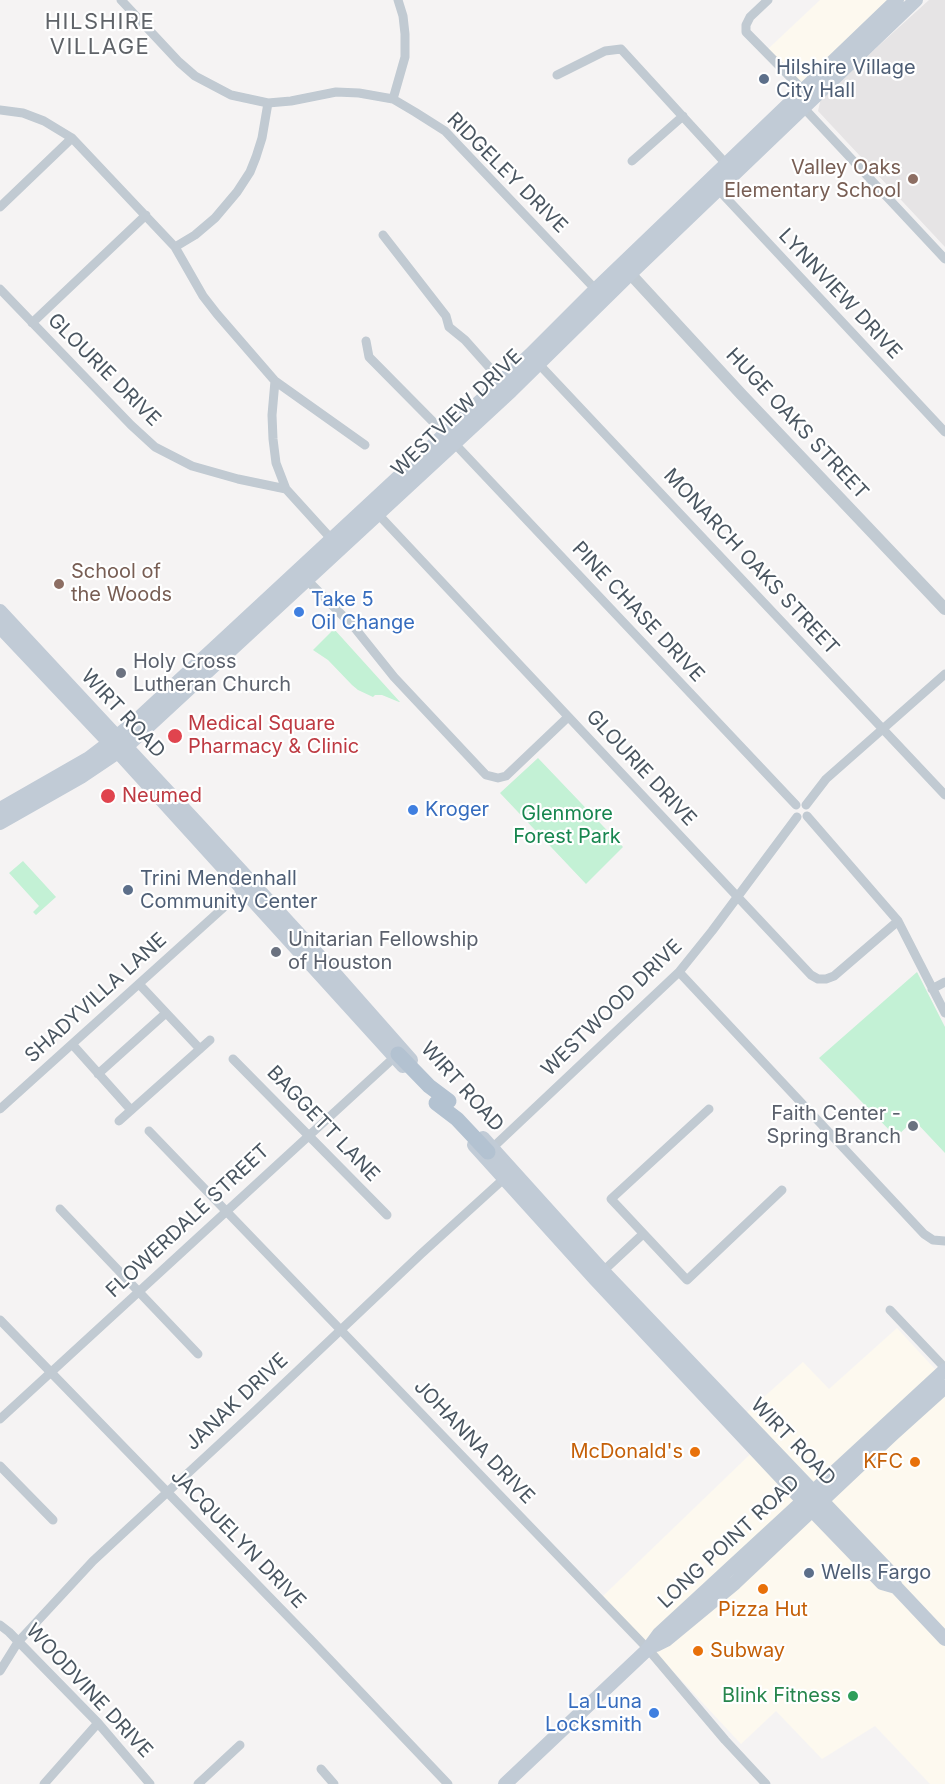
<!DOCTYPE html>
<style>
body{margin:0}
canvas{display:block;background:#f5f3f3}
</style>
<canvas width="945" height="1784"></canvas>
<script>
const ctx = document.querySelector('canvas').getContext('2d');
ctx.lineJoin = 'round';
function fillPath(path, color) {
  ctx.fillStyle = color;
  ctx.fill(path, 'evenodd');
}
function toPath(rows) {
  const path = new Path2D();
  for (const r of rows) {
    path.moveTo(r[0], r[1]);
    for (let i = 2; i < r.length; i += 2) path.lineTo(r[i], r[i + 1]);
  }
  return path;
}
function strokePath(path, color, width, dash) {
  ctx.strokeStyle = color;
  ctx.lineWidth = width;
  ctx.lineCap = dash ? 'butt' : 'round';
  ctx.setLineDash(dash || []);
  ctx.stroke(path);
}
function label(font, color, halo, rows, align = 'center') {
  ctx.font = font + ' Inter,sans-serif';
  ctx.lineWidth = 4.5;
  ctx.setLineDash([]);
  ctx.textBaseline = 'middle';
  ctx.strokeStyle = halo;
  ctx.fillStyle = color;
  for (const [text, x, y, turn = 0] of rows) {
    ctx.save();
    ctx.translate(x, y);
    ctx.rotate((+turn || 0) * Math.PI / 180);
    ctx.textAlign = isNaN(turn) ? turn : align;
    if (halo) ctx.strokeText(text, 0, 0);
    ctx.fillText(text, 0, 0);
    ctx.restore();
  }
}
const commercial = toPath([
 [820,0,891,0,802,85,768,49],
 [897,1328,945,1380,945,1784,930,1784,875,1726,822,1759,776,1711,741,1744,603,1596,767,1438,746,1413,803,1362,829,1389]
]);
const education = toPath([
 [929,0,945,0,945,247,818,111,821,98]
]);
const green = toPath([
 [334,629,400,702,399,702,382,695,375,695,373,697,358,690,352,685,328,660,313,650],
 [538,758,623,847,586,884,500,793],
 [23,861,56,897,36,915,33,912,39,906,9,873],
 [917,972,945,1027,945,1153,914,1120,896,1137,819,1058]
]);
const minor = toPath([
 [121,0,179,62,195,76,231,95,268,103,291,101,336,92,359,93,393,99,415,112,445,131,598,292],
 [768,0,750,17,746,25,746,32,806,93],
 [557,75,605,51,621,49,729,167],
 [393,99,405,57,405,34,403,16,398,0],
 [801,105,945,259],
 [0,110,23,113,44,121,72,138,175,247,203,296,217,314,275,381,365,445],
 [632,161,683,116],
 [715,186,945,432],
 [0,207,72,138],
 [383,235,446,316,449,327,465,340,505,385],
 [175,247,195,235,215,218,237,192,250,172,256,157,262,138,268,103],
 [0,289,131,425,155,447,192,466,238,479,286,489,335,543],
 [32,323,146,215],
 [366,341,369,357,455,444,796,805],
 [535,360,945,795],
 [275,381,272,415,273,439,276,463,286,489],
 [376,512,811,975,818,979,826,979,834,976,898,921],
 [304,577,354,627,394,677,486,775,498,778,506,776,568,717],
 [806,805,826,779,945,674],
 [807,816,898,921,945,1013],
 [679,972,924,1234,933,1240,945,1241],
 [139,984,200,1049],
 [932,989,945,982],
 [72,1044,131,1110],
 [233,1059,387,1215],
 [98,1074,166,1013],
 [0,1109,243,890],
 [709,1109,611,1199,687,1280,782,1190],
 [119,1121,210,1040],
 [149,1131,648,1649,725,1740,766,1784],
 [488,1152,679,972,712,931,797,817],
 [60,1209,198,1354],
 [601,1273,643,1234],
 [890,1310,945,1368],
 [0,1320,310,1639,448,1784],
 [0,1419,398,1054],
 [0,1466,53,1520],
 [0,1625,9,1632,98,1723,150,1784],
 [0,1671,18,1642,93,1561,254,1412,421,1254,508,1175],
 [321,1769,334,1784],
 [44,1784,98,1723],
 [198,1784,240,1745]
]);
const tertiary = toPath([
 [624,267,741,394,945,609]
]);
const secondary = toPath([
 [0,611,199,825,322,959,411,1060],
 [0,627,118,752,403,1066],
 [0,809,89,758,110,742,141,716,530,355,596,289,897,0],
 [0,823,81,777,127,746,511,391,630,274,916,0],
 [483,1138,603,1271,890,1572,896,1587,945,1639],
 [474,1145,595,1279,803,1501,882,1583,896,1587],
 [656,1645,666,1640,735,1583,893,1434,945,1387],
 [505,1784,648,1649,659,1634,945,1370]
]);
const primary = toPath([
 [398,1054,429,1086,449,1101],
 [436,1103,457,1119,488,1152]
]);
const markers = [
 [764,79,6,"#5c6f8a"],
 [913,179,6,"#8d6e63"],
 [59,584,6,"#8d6e63"],
 [299,612,6,"#3f7fe0"],
 [121,673,6,"#6b7280"],
 [175,736,8,"#e0444e"],
 [108,796,8,"#e0444e"],
 [413,810,6,"#3f7fe0"],
 [128,890,6,"#5c6f8a"],
 [276,952,6,"#6b7280"],
 [913,1126,6,"#6b7280"],
 [695,1452,6,"#e8710a"],
 [915,1462,6,"#e8710a"],
 [809,1573,6,"#5c6f8a"],
 [763,1589,6,"#e8710a"],
 [698,1651,6,"#e8710a"],
 [853,1696,6,"#2e9e5b"],
 [654,1713,6,"#3f7fe0"]
];
const serviceNames = [
 ["Hilshire Village",776,68],
 ["City Hall",776,91],
 ["Trini Mendenhall",140,879],
 ["Community Center",140,902],
 ["Wells Fargo",821,1573]
];
const educationNames = [
 ["Valley Oaks",901,168],
 ["Elementary School",901,191],
 ["School of",71,572,"left"],
 ["the Woods",71,595,"left"]
];
const streetNames = [
 ["RIDGELEY DRIVE",507,173,45],
 ["LYNNVIEW DRIVE",840,294,47],
 ["GLOURIE DRIVE",104,370,45],
 ["WESTVIEW DRIVE",457,413,-44],
 ["HUGE OAKS STREET",797,424,47],
 ["MONARCH OAKS STREET",751,562,47],
 ["PINE CHASE DRIVE",638,612,47],
 ["WIRT ROAD",123,714,47],
 ["GLOURIE DRIVE",641,768,47],
 ["SHADYVILLA LANE",96,998,-42],
 ["WESTWOOD DRIVE",612,1008,-44],
 ["WIRT ROAD",462,1087,48],
 ["BAGGETT LANE",323,1124,46],
 ["FLOWERDALE STREET",188,1221,-43],
 ["JANAK DRIVE",237,1402,-43],
 ["JOHANNA DRIVE",474,1442,46],
 ["WIRT ROAD",793,1442,46],
 ["JACQUELYN DRIVE",238,1539,46],
 ["LONG POINT ROAD",729,1542,-43],
 ["WOODVINE DRIVE",89,1691,47]
];
const shopNames = [
 ["Take 5",311,600],
 ["Oil Change",311,623],
 ["Kroger",425,810],
 ["La Luna",642,1702,"right"],
 ["Locksmith",642,1725,"right"]
];
const worshipNames = [
 ["Holy Cross",133,662],
 ["Lutheran Church",133,685],
 ["Unitarian Fellowship",288,940],
 ["of Houston",288,963],
 ["Faith Center -",901,1114,"right"],
 ["Spring Branch",901,1137,"right"]
];
const healthNames = [
 ["Medical Square",188,724],
 ["Pharmacy & Clinic",188,747],
 ["Neumed",122,796]
];
const parkNames = [
 ["Glenmore",567,814],
 ["Forest Park",567,837]
];
const foodNames = [
 ["McDonald's",683,1452],
 ["KFC",903,1462],
 ["Pizza Hut",763,1610,"center"],
 ["Subway",710,1651,"left"]
];
const leisureNames = [
 ["Blink Fitness",841,1696]
];
const quarterNames = [
 ["HILSHIRE",100,22],
 ["VILLAGE",100,47]
];
fillPath(commercial, '#fdf9ef');
fillPath(education, '#e6e4e5');
fillPath(green, '#c3f1d5');
strokePath(minor, '#c1cad2', 9);
strokePath(tertiary, '#c1cad2', 12);
strokePath(secondary, '#c1cbd6', 14);
strokePath(primary, '#b3c2d1', 15);
for (const [x, y, r, color] of markers) {
  const dot = new Path2D();
  dot.arc(x, y, r, 0, 2 * Math.PI);
  ctx.fillStyle = color;
  ctx.fill(dot);
  strokePath(dot, '#fff', 2);
}
label('20px', '#4e5e75', '#fff', serviceNames, 'left');
label('20px', '#785e54', '#fff', educationNames, 'right');
label('20px', '#4a5661', '#fff', streetNames);
label('20px', '#366cbe', '#fff', shopNames, 'left');
label('20px', '#5b616d', '#fff', worshipNames, 'left');
label('20px', '#be3a42', '#fff', healthNames, 'left');
label('20px', '#17864f', '#fff', parkNames);
label('20px', '#c56008', '#fff', foodNames, 'right');
label('20px', '#27864d', '#fff', leisureNames, 'right');
ctx.letterSpacing = '1.5px';
label('22px', '#5f6368', '#fff', quarterNames);
ctx.letterSpacing = '0px';
</script>
